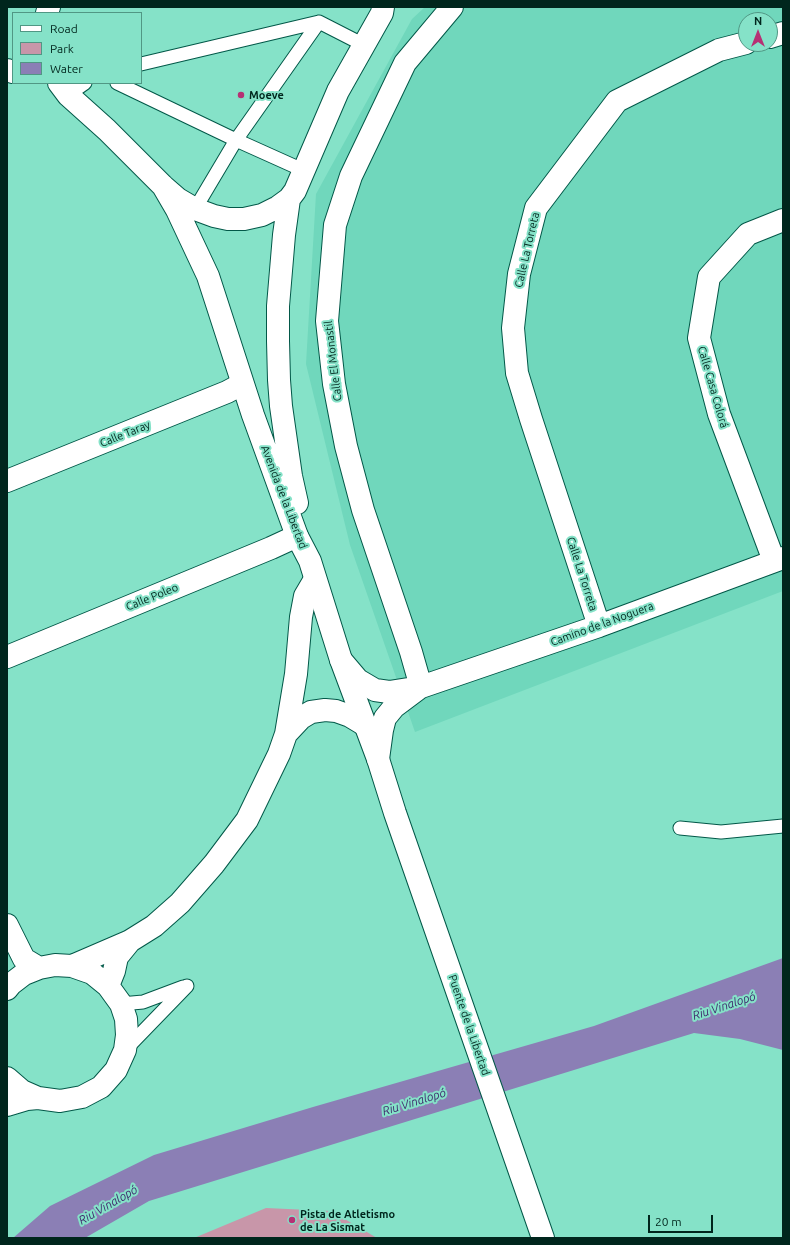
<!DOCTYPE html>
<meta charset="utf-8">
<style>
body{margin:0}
#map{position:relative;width:790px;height:1245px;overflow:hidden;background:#85e2c8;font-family:Ubuntu,sans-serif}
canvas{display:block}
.frame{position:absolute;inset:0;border:8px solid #00261d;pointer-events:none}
.legend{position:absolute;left:12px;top:12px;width:130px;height:72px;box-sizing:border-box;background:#85e2c8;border:1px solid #509784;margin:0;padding:5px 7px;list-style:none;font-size:12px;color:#00261d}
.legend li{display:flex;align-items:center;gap:8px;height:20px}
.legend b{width:20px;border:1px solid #509784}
.north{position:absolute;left:738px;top:12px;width:40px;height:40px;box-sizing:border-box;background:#85e2c8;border:1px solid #509784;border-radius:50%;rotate:0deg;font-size:11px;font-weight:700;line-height:16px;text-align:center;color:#00261d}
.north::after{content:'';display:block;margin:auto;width:14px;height:18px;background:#b63174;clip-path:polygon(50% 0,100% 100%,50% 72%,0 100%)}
.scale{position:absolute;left:648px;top:1215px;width:65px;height:18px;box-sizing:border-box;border:2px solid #00261d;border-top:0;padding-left:5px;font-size:12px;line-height:14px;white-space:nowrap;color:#00261d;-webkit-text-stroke:3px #85e2c8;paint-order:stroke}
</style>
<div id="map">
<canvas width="790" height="1245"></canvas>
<div class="frame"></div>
<ul class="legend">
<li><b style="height:5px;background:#fff"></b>Road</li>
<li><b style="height:11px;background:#c896a9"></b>Park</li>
<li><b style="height:11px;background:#8b7fb5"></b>Water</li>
</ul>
<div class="north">N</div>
<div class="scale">20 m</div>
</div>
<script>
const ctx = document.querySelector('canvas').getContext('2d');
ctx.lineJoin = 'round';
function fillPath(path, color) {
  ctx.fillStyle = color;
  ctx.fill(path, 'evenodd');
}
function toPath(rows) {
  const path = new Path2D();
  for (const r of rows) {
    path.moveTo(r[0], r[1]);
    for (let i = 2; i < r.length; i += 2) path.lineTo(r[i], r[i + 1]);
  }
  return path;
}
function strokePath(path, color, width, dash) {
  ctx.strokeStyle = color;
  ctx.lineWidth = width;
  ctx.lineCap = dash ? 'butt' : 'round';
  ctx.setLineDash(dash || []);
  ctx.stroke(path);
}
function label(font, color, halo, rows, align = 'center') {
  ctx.font = font + ' Ubuntu,sans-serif';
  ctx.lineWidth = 4;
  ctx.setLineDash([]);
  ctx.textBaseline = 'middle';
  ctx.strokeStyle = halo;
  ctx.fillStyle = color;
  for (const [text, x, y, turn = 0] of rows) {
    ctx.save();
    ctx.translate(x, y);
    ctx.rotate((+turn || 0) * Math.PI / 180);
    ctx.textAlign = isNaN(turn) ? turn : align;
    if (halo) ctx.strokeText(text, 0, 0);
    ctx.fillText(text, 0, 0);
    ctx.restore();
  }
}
const built = toPath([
 [425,7,783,7,783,591,415,732,350,545,306,364,316,194,412,19],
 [746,20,770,20,770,44,746,44]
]);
const green = toPath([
 [266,1208,331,1211,377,1238,194,1238]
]);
const water = toPath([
 [783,958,783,1050,740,1039,694,1033,149,1201,85,1238,13,1238,50,1206,154,1155,313,1107,594,1026]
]);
const lane = toPath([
 [141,64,319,22,364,45],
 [117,83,236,140,319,22],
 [68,95,85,83],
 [195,209,236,140,305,171],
 [680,828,721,832,783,826],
 [121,1004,143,1002,183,987],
 [126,1049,187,986]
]);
const street = toPath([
 [770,37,783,33],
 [7,481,227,392,242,384],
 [774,561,719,414,699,338,709,277,748,234,783,220],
 [599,626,531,419,517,373,513,328,519,274,536,208,617,101,719,50,746,43],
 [7,657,271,548,297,536],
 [341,660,358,680,375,690,389,692,421,687,599,626,783,558],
 [421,687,411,652,363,510,346,446,334,384,327,321,335,225,351,176,405,63,452,7],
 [286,734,301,718,311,712,325,710,336,711,350,716,365,725],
 [378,759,382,730,385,718,394,707,418,689],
 [7,925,24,959,39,968],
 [72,966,130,941,154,926,180,903,214,864,247,820,279,754,286,734,296,674,301,617,305,596,315,579],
 [108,986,114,971,117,957,130,941],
 [7,989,11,984,24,974,39,968,55,965,72,966,92,973,108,986,121,1004,126,1019,127,1035,125,1050,116,1070,101,1087,82,1097,60,1101,38,1098,22,1091,7,1078],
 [7,1105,27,1099,38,1098]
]);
const secondary = toPath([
 [47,13,49,7],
 [7,70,13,72],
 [59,83,68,95,107,130,163,186,178,199,195,209,214,216,228,219,244,219,262,215,278,207,289,199,295,191,338,91,382,13,383,7],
 [163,186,177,210,208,276,253,415,297,536,310,561,341,660,378,759,395,813,543,1238],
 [289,199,284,235,278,306,278,341,279,380,281,406,291,476,297,503]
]);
const markers = [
 [241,95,4,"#b63174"],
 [292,1220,4,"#b63174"]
];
const poiNames = [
 ["Moeve",249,95],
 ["Pista de Atletismo",300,1214],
 ["de La Sismat",300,1227]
];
const streetNames = [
 ["Calle La Torreta",527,250,-77],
 ["Calle El Monastil",333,361,-97],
 ["Calle Casa Colorá",713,387,74],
 ["Calle Taray",125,434,-22],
 ["Avenida de la Libertad",284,497,69],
 ["Calle La Torreta",582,574,72],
 ["Calle Poleo",152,597,-22],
 ["Camino de la Noguera",602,624,-20],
 ["Puente de la Libertad",469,1025,71]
];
const waterNames = [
 ["Riu Vinalopó",724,1006,-18],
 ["Riu Vinalopó",414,1102,-17],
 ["Riu Vinalopó",108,1205,-30]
];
fillPath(built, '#70d7bc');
fillPath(green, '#c896a9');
fillPath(water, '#8b7fb5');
strokePath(lane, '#025848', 15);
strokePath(street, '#025848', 24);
strokePath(secondary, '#025848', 24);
strokePath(lane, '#fff', 13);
strokePath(street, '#fff', 22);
strokePath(secondary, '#fff', 22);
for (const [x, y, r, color] of markers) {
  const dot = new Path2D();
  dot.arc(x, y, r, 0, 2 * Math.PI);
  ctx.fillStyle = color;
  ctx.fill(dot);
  strokePath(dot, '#85e2c8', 1.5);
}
label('bold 11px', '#00261d', '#85e2c8', poiNames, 'left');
label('11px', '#00261d', '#85e2c8', streetNames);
label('italic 12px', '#3f2b6d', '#85e2c8', waterNames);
</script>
